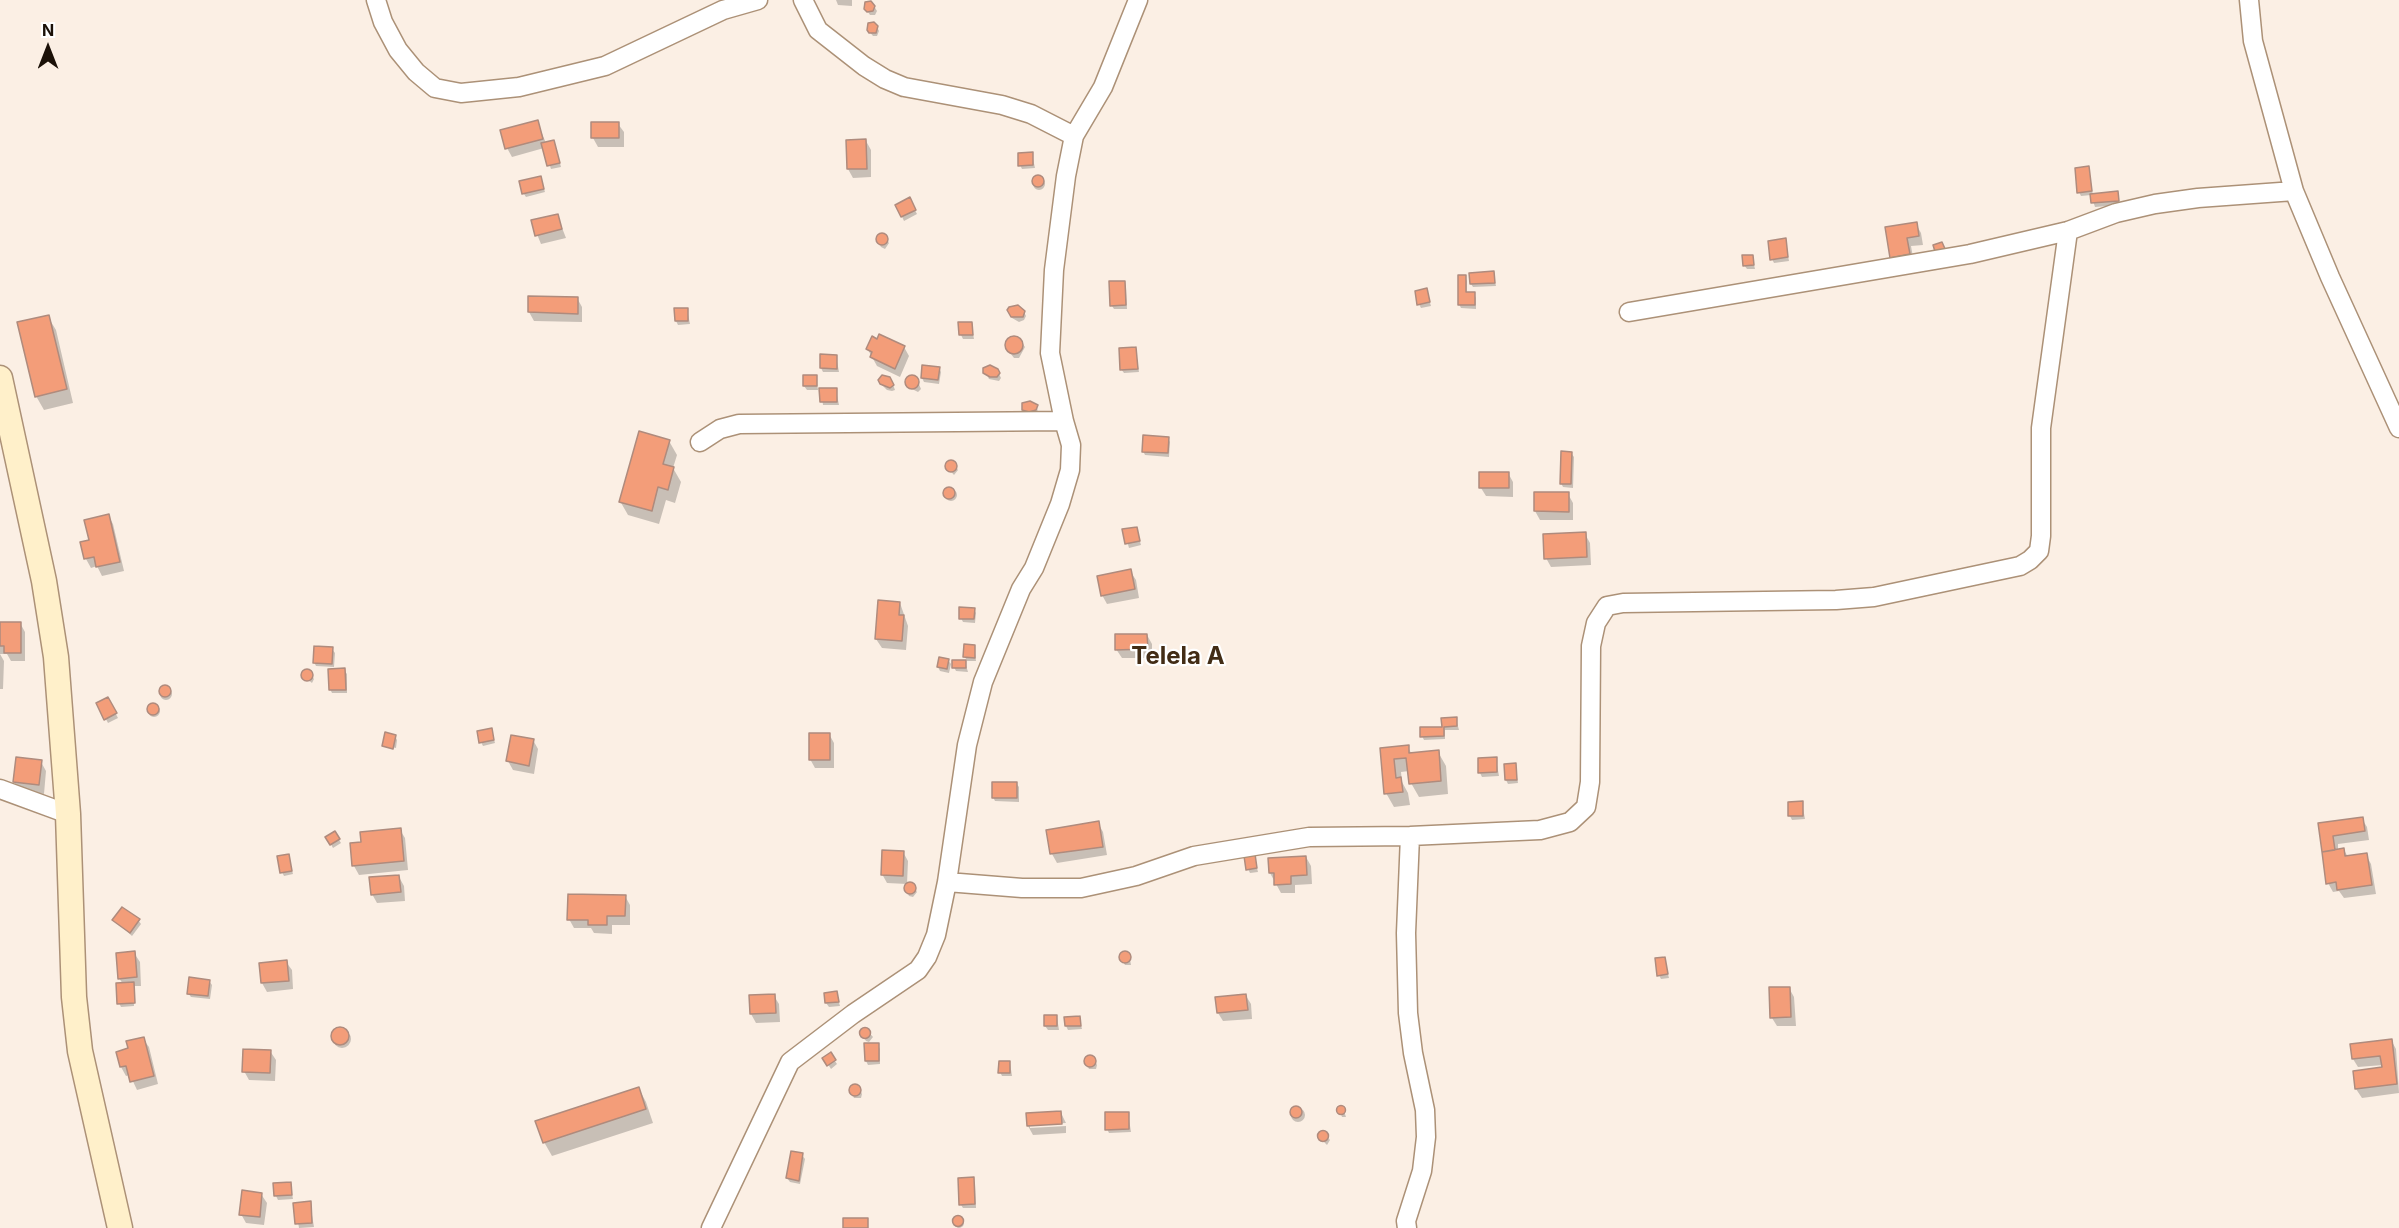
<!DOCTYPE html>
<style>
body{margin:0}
#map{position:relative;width:2399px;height:1228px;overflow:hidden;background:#fbefe4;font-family:Inter,sans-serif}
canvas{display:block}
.north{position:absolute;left:18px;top:18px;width:60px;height:60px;-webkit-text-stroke:4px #fff;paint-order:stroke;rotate:0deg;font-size:16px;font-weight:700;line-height:24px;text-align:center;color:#1b1108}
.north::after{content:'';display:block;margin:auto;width:21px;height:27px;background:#1b1108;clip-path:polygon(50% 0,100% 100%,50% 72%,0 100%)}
</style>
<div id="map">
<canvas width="2399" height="1228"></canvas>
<div class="north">N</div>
</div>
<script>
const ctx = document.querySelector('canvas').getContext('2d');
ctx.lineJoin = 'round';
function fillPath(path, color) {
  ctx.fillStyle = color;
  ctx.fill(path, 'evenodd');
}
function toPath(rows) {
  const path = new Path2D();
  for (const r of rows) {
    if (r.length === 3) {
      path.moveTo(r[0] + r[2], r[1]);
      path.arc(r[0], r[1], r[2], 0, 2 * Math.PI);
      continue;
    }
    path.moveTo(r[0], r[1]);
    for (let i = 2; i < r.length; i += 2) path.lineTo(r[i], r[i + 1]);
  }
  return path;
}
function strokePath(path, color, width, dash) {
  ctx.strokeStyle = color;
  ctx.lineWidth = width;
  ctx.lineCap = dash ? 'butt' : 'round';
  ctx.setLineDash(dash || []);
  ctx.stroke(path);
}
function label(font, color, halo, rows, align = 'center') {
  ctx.font = font + ' Inter,sans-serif';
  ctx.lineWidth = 4.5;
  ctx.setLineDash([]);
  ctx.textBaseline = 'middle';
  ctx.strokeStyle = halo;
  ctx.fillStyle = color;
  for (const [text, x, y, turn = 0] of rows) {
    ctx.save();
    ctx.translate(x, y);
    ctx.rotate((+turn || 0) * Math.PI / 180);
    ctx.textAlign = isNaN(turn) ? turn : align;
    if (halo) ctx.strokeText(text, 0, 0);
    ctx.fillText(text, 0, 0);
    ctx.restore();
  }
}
const shadow = toPath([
 [836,0,852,0,852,6,838,5],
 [874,6,877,11,875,15,870,15,866,9],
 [877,27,879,31,877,36,873,36,868,30],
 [537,122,546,143,555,145,561,167,551,169,544,148,512,157,507,148],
 [618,124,624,132,624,147,598,147,593,138],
 [866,141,871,150,871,177,853,178,848,169],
 [1032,154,1035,168,1022,169,1020,165],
 [2088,168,2093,195,2117,193,2120,205,2095,207,2091,195,2081,196,2079,192],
 [540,177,545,192,526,197,524,194],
 [1039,184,6],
 [909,199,917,214,904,221,897,206],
 [557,215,566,238,541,244,532,222],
 [1916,224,1921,233,1923,245,1911,246,1914,263,1897,266,1892,257],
 [882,235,889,243,885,249,881,247,877,240],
 [1785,240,1789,261,1774,263,1772,259],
 [1752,256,1755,269,1747,269,1744,265],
 [1493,273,1496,286,1473,287,1471,284],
 [1465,277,1467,281,1467,294,1474,294,1476,298,1476,309,1461,308,1459,304],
 [1124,282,1126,286,1127,309,1114,309,1112,306],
 [1426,290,1431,306,1421,308,1419,304],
 [577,298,582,307,582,322,534,321,529,312],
 [687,309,690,324,678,325,676,321],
 [1024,312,1026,316,1024,320,1019,322,1012,318,1010,314],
 [48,317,56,330,73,403,44,410,36,396],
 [971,323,974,339,963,339,961,335],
 [1012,338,1018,338,1025,347,1019,358,1014,358,1007,349],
 [904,347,909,356,900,377,877,366,867,348],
 [1135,348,1139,372,1124,373,1121,369],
 [836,356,839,372,823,372,821,368],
 [924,366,939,368,941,372,939,384,924,382,922,378],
 [999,374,1001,378,999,381,989,379,987,375],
 [816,376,818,390,807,390,804,386],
 [908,378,918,382,921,389,918,392,908,387,905,382],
 [892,382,895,390,892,391,887,390,882,385],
 [818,390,836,390,839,405,823,405,821,390],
 [1023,404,1037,406,1038,414,1026,414],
 [1168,438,1170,442,1169,457,1145,455,1143,451],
 [669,441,677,455,673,468,681,482,675,503,666,500,659,524,628,515,620,501],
 [1571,453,1574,457,1573,488,1563,487,1561,483],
 [951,461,958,470,954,475,946,466],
 [1508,473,1513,482,1513,497,1486,496,1481,488],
 [951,495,6],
 [1568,494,1573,503,1573,520,1540,520,1535,511],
 [108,515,113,524,124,571,102,576,97,566,91,568,86,559,82,543,91,541],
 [1136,528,1141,545,1129,548,1124,530],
 [1585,534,1590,543,1591,565,1551,567,1546,558],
 [1130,571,1136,580,1139,598,1107,604,1102,595],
 [900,603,908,626,906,650,882,648,876,639],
 [974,609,976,613,975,623,963,622,961,618],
 [0,623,20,623,25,632,25,661,11,661,7,654,0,654,4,661,3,689,0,689],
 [1147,635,1152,644,1152,658,1122,658,1116,649],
 [974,646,976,661,967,661,965,657],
 [332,649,335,653,334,667,316,666,314,662],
 [948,660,951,664,949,673,940,671,938,667],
 [965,662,968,672,956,671,954,667],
 [307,670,314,679,312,683,302,675],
 [344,670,347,674,347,693,332,693,330,689],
 [166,694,6],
 [108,699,118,718,108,723,98,704],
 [154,711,6],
 [1443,719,1456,719,1459,730,1445,730,1445,739,1424,740,1422,736,1443,728],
 [491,730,495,743,483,746,481,742],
 [386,734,395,736,397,740,396,748,384,745,384,747,383,746],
 [829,734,834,743,834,768,815,768,810,759],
 [533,740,538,749,534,774,513,770,508,761],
 [1408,747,1412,755,1438,752,1446,766,1448,794,1419,797,1411,783,1409,771,1401,772,1402,782,1408,793,1410,805,1394,807,1386,793,1381,749],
 [1496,759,1499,776,1482,777,1480,773],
 [41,762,46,771,44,794,19,791,14,782],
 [1515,765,1518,783,1508,784,1506,780],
 [1016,783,1019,787,1019,802,995,801,993,797],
 [1802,803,1805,819,1792,820,1790,816],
 [2362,819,2367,827,2369,840,2338,844,2338,851,2344,850,2348,857,2366,855,2371,864,2376,894,2344,898,2339,891,2333,892,2328,883,2319,824],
 [1098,823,1103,832,1107,855,1057,863,1052,854,1048,831],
 [400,830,405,838,408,870,359,875,354,866,363,843],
 [335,833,341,843,333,848,327,837],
 [903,852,908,861,907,884,887,883,882,874],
 [288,856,293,874,284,876,282,872],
 [1254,856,1258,872,1250,873,1248,869],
 [1306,857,1311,866,1312,884,1295,885,1295,893,1281,893,1270,873],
 [399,877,404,886,405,901,377,903,372,894],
 [910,883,917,892,913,897,909,896,905,888],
 [625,896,630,905,630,925,612,925,612,934,594,933,591,928,574,928,569,919],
 [114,920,138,920,141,924,132,936],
 [134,953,140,962,141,986,133,986,134,1006,121,1007,119,1003,123,984,119,978],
 [1122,954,1129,954,1131,965,1125,965,1121,958],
 [1664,959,1669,978,1661,979,1659,975],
 [286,962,292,970,293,989,267,992,262,983,260,964],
 [209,981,212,985,210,999,191,997,188,993],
 [1789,988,1794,997,1796,1026,1777,1026,1772,1018],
 [836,993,840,1006,829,1007,826,1003],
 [751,996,774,996,779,1004,780,1022,756,1023,751,1014],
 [1246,996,1251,1004,1252,1019,1223,1021,1218,1013],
 [1057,1017,1059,1030,1048,1030,1045,1026],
 [1079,1018,1082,1029,1068,1030,1066,1026],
 [865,1028,873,1037,869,1042,866,1041,861,1033],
 [342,1039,9],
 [143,1039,149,1047,158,1084,137,1090,130,1075,126,1076,121,1067,118,1053,130,1049],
 [2391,1040,2396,1049,2399,1093,2362,1098,2356,1089,2354,1072,2383,1069,2383,1065,2358,1067,2353,1059],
 [878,1045,880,1049,880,1064,868,1065,866,1061],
 [270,1051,276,1060,275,1081,249,1080,244,1071],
 [830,1054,837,1064,831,1069,824,1058],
 [1087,1057,1093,1058,1097,1065,1096,1069,1089,1069,1085,1061],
 [1010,1063,1012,1076,1002,1076,1000,1072],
 [852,1086,858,1087,862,1094,861,1098,854,1098,850,1090],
 [639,1089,646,1102,653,1123,552,1156,544,1142],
 [1343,1108,1346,1117,1342,1117,1339,1109],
 [1298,1115,7],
 [1061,1113,1066,1123,1030,1125,1030,1128,1066,1126,1066,1133,1033,1135,1028,1126,1028,1114],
 [1128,1113,1131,1132,1109,1133,1107,1129],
 [1323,1132,1330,1140,1327,1145,1319,1137],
 [802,1155,805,1159,800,1184,790,1182,787,1178],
 [973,1179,975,1183,976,1208,963,1208,961,1205],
 [290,1183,293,1199,278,1200,276,1196],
 [261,1194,267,1203,264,1225,246,1223,241,1214],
 [310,1203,314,1227,299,1228,295,1204],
 [959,1223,5]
]);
const building = toPath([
 [871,1,875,6,873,11,867,12,864,9,865,2,871,1],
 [874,22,878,26,876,33,869,33,867,30,868,23,874,22],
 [538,120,543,139,505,149,500,130,538,120],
 [591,122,619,122,619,138,591,138,591,122],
 [866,139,867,169,847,169,846,140,866,139],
 [554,140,560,163,547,166,541,143,554,140],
 [1033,152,1033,165,1018,166,1018,153,1033,152],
 [2089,166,2092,191,2077,193,2075,168,2089,166],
 [1038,181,6],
 [541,176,544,189,522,194,519,181,541,176],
 [2118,191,2119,201,2091,203,2090,194,2118,191],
 [910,197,916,210,901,217,895,205,910,197],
 [558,214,562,229,535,236,531,220,558,214],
 [1917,222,1919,236,1907,238,1910,254,1890,258,1885,227,1917,222],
 [882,239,6],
 [1786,238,1788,257,1770,260,1768,241,1786,238],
 [1942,242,1946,251,1936,255,1933,245,1942,242],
 [1742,255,1753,255,1754,265,1743,266,1742,255],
 [1494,271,1495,283,1470,284,1469,273,1494,271],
 [1458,275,1466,275,1466,292,1475,292,1475,305,1458,305,1458,275],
 [1109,281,1125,281,1126,305,1110,306,1109,281],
 [1427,288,1430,302,1417,305,1415,291,1427,288],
 [528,296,578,297,578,314,528,312,528,296],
 [1018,305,1025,311,1023,317,1011,317,1007,310,1009,307,1018,305],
 [674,308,688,308,688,321,675,321,674,308],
 [49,315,67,389,35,397,17,322,49,315],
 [958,322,972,322,973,335,959,335,958,322],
 [879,334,905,346,895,369,870,357,872,352,866,349,872,336,877,339,879,334],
 [1014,345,9],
 [1136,347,1138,369,1120,370,1119,348,1136,347],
 [820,354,837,355,837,369,820,368,820,354],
 [922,365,940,367,938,380,921,378,922,365],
 [990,365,998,369,1000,373,997,377,990,377,983,373,983,368,990,365],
 [803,375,817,375,817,386,803,386,803,375],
 [882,375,890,377,894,385,890,388,880,384,878,380,882,375],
 [912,382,7],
 [819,388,837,388,837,402,820,402,819,388],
 [1030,401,1038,405,1036,410,1029,412,1022,410,1022,403,1030,401],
 [639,431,670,440,663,464,674,467,668,490,658,487,652,511,619,502,639,431],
 [1143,435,1169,437,1168,453,1142,452,1143,435],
 [1561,451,1572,452,1571,484,1560,484,1561,451],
 [951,466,6],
 [1479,472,1509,472,1509,488,1479,488,1479,472],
 [949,493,6],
 [1534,492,1569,492,1569,512,1534,511,1534,492],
 [109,514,120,562,96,567,94,557,84,559,80,542,89,540,84,520,109,514],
 [1137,527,1140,541,1125,544,1122,529,1137,527],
 [1586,532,1587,557,1544,559,1543,534,1586,532],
 [1131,569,1135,589,1101,596,1097,576,1131,569],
 [878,600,900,602,899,615,904,615,902,641,875,639,878,600],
 [959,607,975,608,974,619,959,619,959,607],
 [0,622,21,622,21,653,4,653,4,646,0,646,0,622],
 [1115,634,1147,634,1148,649,1115,650,1115,634],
 [964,644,975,645,975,658,963,657,964,644],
 [314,646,333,647,332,664,313,663,314,646],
 [939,657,949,659,947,669,937,667,939,657],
 [952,660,966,660,966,668,952,668,952,660],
 [345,668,346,690,329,690,328,669,345,668],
 [307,675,6],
 [165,691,6],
 [108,697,117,713,104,720,96,703,108,697],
 [153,709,6],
 [1457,717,1457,726,1444,727,1444,736,1420,737,1420,727,1442,727,1441,718,1457,717],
 [492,728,494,740,479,743,477,731,492,728],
 [385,732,396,735,393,749,382,746,385,732],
 [809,733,830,733,830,760,809,760,809,733],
 [511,735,534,739,529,766,506,761,511,735],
 [1409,745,1409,753,1439,750,1441,781,1409,784,1406,758,1394,759,1396,778,1401,777,1403,792,1384,794,1380,748,1409,745],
 [16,757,42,760,39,785,13,782,16,757],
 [1497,757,1497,772,1478,773,1478,758,1497,757],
 [1516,763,1517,780,1505,780,1504,764,1516,763],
 [992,782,1017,782,1017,798,992,798,992,782],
 [1803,801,1803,816,1788,816,1788,802,1803,801],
 [2363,817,2365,831,2333,836,2335,850,2322,852,2318,823,2363,817],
 [1099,821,1103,847,1050,854,1046,830,1099,821],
 [401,828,404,861,352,866,350,843,361,842,360,832,401,828],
 [335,831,340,839,330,845,325,837,335,831],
 [2344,848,2345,856,2367,853,2372,885,2337,890,2336,882,2326,884,2322,852,2344,848],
 [882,850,904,851,903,876,881,875,882,850],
 [289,854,292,871,280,873,277,856,289,854],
 [1255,854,1257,868,1246,870,1244,856,1255,854],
 [1306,856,1307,875,1291,876,1291,884,1274,885,1274,873,1269,873,1268,858,1306,856],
 [399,875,401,892,371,895,369,877,399,875],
 [910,888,6],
 [568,894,626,895,625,916,607,916,607,925,588,925,588,920,567,920,568,894],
 [122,907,140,919,130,933,112,920,122,907],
 [135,951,137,977,118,979,116,953,135,951],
 [1125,957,6],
 [1665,957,1668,974,1657,976,1655,958,1665,957],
 [287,960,289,981,261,983,259,963,287,960],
 [189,977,210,980,208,996,187,994,189,977],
 [134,982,135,1003,117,1004,116,983,134,982],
 [1769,987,1790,987,1791,1017,1770,1018,1769,987],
 [837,991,839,1002,825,1003,824,993,837,991],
 [775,994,776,1013,750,1014,749,995,775,994],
 [1246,994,1248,1010,1217,1013,1215,997,1246,994],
 [1044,1015,1057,1015,1057,1026,1044,1026,1044,1015],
 [1080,1016,1081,1026,1065,1026,1064,1017,1080,1016],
 [865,1033,5.5],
 [340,1036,9],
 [144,1037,154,1076,130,1082,126,1066,120,1067,116,1052,128,1048,126,1041,144,1037],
 [2392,1039,2397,1084,2355,1089,2353,1071,2382,1067,2380,1056,2352,1059,2350,1044,2392,1039],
 [864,1043,879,1043,879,1061,865,1061,864,1043],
 [243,1049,271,1050,270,1073,242,1072,243,1049],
 [831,1052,836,1060,827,1066,822,1058,831,1052],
 [1090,1061,6],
 [999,1061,1010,1061,1010,1073,998,1073,999,1061],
 [855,1090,6],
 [639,1087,646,1109,543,1143,535,1121,639,1087],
 [1341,1110,4.5],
 [1296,1112,6],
 [1061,1111,1062,1124,1027,1126,1026,1113,1061,1111],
 [1105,1112,1129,1112,1129,1129,1105,1130,1105,1112],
 [1323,1136,5.5],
 [791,1151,803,1153,799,1181,786,1178,791,1151],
 [974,1177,975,1204,959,1205,958,1178,974,1177],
 [291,1182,292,1195,274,1196,273,1183,291,1182],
 [242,1190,262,1193,260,1217,239,1215,242,1190],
 [311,1201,312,1223,295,1224,293,1203,311,1201],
 [958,1221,5.5],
 [843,1218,868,1218,868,1228,843,1228,843,1218]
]);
const street = toPath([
 [376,0,383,22,398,50,416,72,435,88,461,93,519,87,605,66,723,10,758,0],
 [803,0,818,30,864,66,885,79,904,87,1002,105,1031,114,1074,136],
 [2249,0,2253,41,2294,191,2330,277,2399,428],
 [1629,312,1970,254,2068,231,2116,213,2155,204,2198,198,2294,191],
 [700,442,720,429,739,424,1064,421],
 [0,789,68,814],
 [947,882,1022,888,1081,888,1136,876,1194,856,1309,837,1410,836,1540,830,1570,822,1586,807,1590,782,1591,646,1596,623,1607,606,1623,603,1836,600,1874,597,2020,566,2030,560,2039,551,2041,536,2041,428,2068,231],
 [711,1228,790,1062,853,1014,918,970,927,957,936,935,947,882,967,745,983,682,1021,589,1034,568,1060,504,1070,470,1071,445,1064,421,1050,353,1054,270,1066,176,1074,136,1103,87,1138,0],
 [1407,1228,1406,1221,1422,1171,1426,1137,1425,1110,1413,1053,1408,1013,1406,933,1410,836]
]);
const secondary = toPath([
 [0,378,44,581,56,657,68,814,74,997,80,1051,120,1228]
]);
const quarterNames = [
 ["Telela A",1178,657]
];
fillPath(shadow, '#0003');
fillPath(building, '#f39d79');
strokePath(building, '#af8b7d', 1.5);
strokePath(street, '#ac9177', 21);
strokePath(secondary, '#ac9177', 27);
strokePath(street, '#fff', 18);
strokePath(secondary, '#fff0ca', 24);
label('bold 24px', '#422c15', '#fff', quarterNames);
</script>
